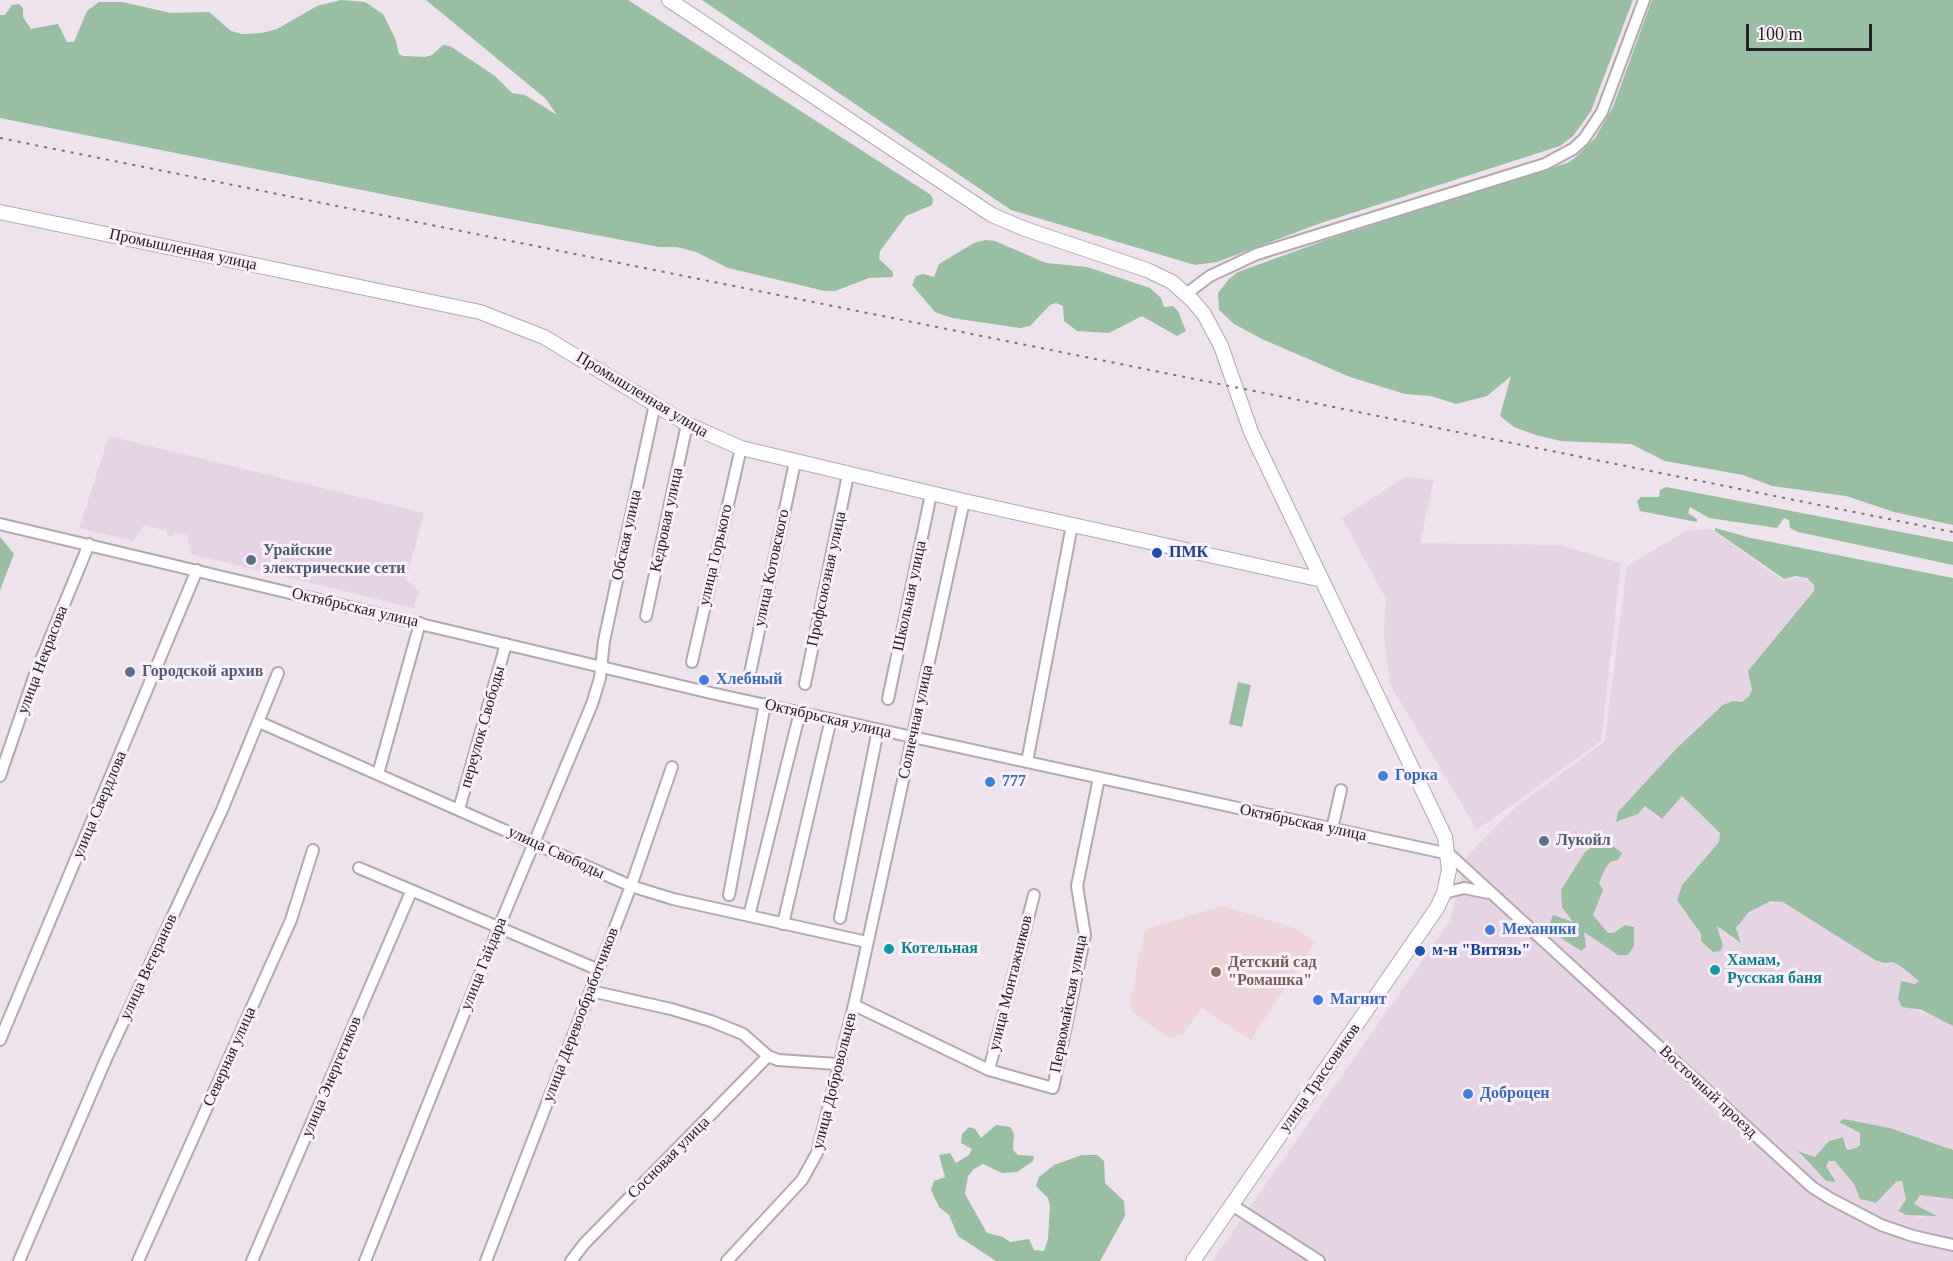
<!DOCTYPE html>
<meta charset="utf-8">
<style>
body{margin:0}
#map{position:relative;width:1953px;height:1261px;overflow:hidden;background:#eee2ec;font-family:"Times New Roman",serif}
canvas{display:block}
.scale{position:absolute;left:1746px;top:24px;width:126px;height:27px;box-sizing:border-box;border:3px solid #242023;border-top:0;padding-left:8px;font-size:18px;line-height:21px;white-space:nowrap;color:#242023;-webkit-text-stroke:4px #fbeffa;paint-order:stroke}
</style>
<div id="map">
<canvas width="1953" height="1261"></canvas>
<div class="scale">100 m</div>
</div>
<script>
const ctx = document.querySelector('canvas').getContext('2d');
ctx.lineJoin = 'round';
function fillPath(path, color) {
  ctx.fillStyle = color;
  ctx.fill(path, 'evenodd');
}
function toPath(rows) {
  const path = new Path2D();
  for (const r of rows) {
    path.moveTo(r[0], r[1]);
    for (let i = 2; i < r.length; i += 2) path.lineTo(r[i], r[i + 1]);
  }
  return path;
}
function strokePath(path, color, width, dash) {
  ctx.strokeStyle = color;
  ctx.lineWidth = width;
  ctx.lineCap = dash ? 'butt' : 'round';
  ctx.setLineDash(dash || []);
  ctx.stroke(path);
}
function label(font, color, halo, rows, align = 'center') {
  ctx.font = font + ' "Times New Roman",serif';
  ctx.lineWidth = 6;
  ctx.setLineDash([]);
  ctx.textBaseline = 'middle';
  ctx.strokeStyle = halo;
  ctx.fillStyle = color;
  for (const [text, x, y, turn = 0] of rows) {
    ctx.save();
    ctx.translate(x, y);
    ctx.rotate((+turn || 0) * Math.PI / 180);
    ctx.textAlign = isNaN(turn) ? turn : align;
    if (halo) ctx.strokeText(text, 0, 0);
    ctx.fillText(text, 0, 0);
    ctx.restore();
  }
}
const built = toPath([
 [109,436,424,513,406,580,419,591,414,608,191,554,187,535,174,532,173,536,167,535,167,531,144,525,133,541,79,528],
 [1405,477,1434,480,1420,543,1559,545,1621,563,1601,741,1477,830,1390,684,1384,633,1386,599,1342,518],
 [1711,529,1782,580,1803,577,1812,582,1814,591,1749,682,1752,690,1749,696,1742,702,1733,701,1677,748,1615,819,1621,822,1629,815,1634,816,1645,806,1659,819,1682,796,1720,833,1719,842,1682,885,1702,941,1722,940,1717,926,1731,938,1742,941,1737,933,1739,923,1756,907,1776,900,1789,904,1875,960,1884,963,1893,962,1919,981,1916,984,1901,982,1898,999,1914,1010,1930,1014,1953,1026,1953,1150,1890,1128,1844,1119,1840,1122,1843,1125,1860,1133,1860,1145,1856,1148,1849,1150,1843,1137,1836,1137,1815,1157,1804,1151,1802,1157,1826,1181,1835,1177,1826,1166,1829,1161,1835,1161,1854,1184,1860,1198,1867,1202,1883,1197,1897,1180,1902,1181,1906,1200,1898,1211,1901,1214,1925,1218,1927,1211,1914,1204,1920,1195,1953,1199,1953,1261,1212,1261,1450,921,1467,856,1511,811,1605,741,1627,566,1686,531]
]);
const education = toPath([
 [1223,906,1294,928,1315,942,1251,1040,1202,1008,1183,1034,1169,1038,1132,1012,1130,1002,1145,929]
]);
const green = toPath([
 [341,0,365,2,383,14,395,38,399,54,403,56,425,57,432,55,443,45,450,46,495,76,512,93,525,95,557,115,546,99,426,0,628,0,931,195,933,200,932,205,906,216,880,251,879,259,893,272,893,277,869,278,835,291,825,291,728,268,696,252,677,247,659,247,457,209,0,118,0,15,5,15,12,5,19,4,23,8,23,17,31,29,58,24,67,42,74,42,87,11,99,2,122,2,171,13,209,12,231,31,242,34,262,33,277,29,317,6],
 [702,0,1633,0,1591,111,1573,136,1560,146,1318,224,1217,262,1195,265,1011,210],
 [1652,0,1953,0,1953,525,1894,512,1846,496,1772,486,1743,475,1665,461,1631,444,1561,441,1536,435,1514,427,1500,416,1511,376,1487,396,1456,404,1431,396,1405,394,1350,377,1262,339,1234,324,1219,310,1218,293,1229,279,1238,272,1329,239,1567,163,1575,158,1595,138,1613,107],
 [986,240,995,241,1046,263,1087,267,1150,288,1161,298,1164,307,1173,306,1178,311,1186,331,1177,336,1142,316,1109,333,1077,331,1064,321,1063,306,1056,303,1050,305,1030,326,1020,328,952,318,935,312,912,285,916,276,923,274,934,277,939,264,974,243],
 [1666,487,1953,542,1953,565,1798,532,1790,528,1789,520,1784,518,1777,528,1709,518,1690,507,1688,513,1697,519,1697,522,1640,511,1637,501,1641,497,1659,497,1660,490],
 [1715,528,1751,538,1953,578,1953,1026,1922,1010,1902,1007,1898,999,1901,981,1915,984,1919,981,1900,966,1893,962,1884,963,1875,960,1783,902,1771,901,1749,912,1736,928,1741,943,1717,926,1723,946,1720,951,1713,952,1701,941,1701,934,1677,900,1682,885,1719,842,1720,833,1682,796,1662,819,1645,806,1638,814,1616,822,1618,812,1677,748,1723,705,1733,701,1742,702,1749,696,1752,690,1748,671,1814,591,1814,585,1807,578,1796,576,1784,579,1715,531],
 [0,537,14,554,0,590],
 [1238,682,1251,685,1242,727,1229,724],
 [1600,841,1609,843,1622,853,1618,860,1610,862,1605,869,1599,883,1603,890,1593,915,1608,933,1614,933,1625,925,1634,927,1634,946,1628,955,1618,955,1584,932,1586,947,1581,951,1552,932,1549,926,1553,915,1573,922,1562,907,1561,890,1585,852],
 [1844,1119,1890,1128,1953,1150,1953,1199,1920,1195,1914,1204,1937,1216,1906,1215,1898,1211,1906,1200,1902,1181,1897,1181,1876,1203,1860,1199,1854,1184,1835,1161,1829,1161,1826,1166,1836,1182,1826,1181,1798,1151,1815,1157,1829,1141,1843,1137,1846,1148,1849,1150,1856,1148,1860,1145,1860,1133,1839,1122],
 [996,1125,1010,1127,1014,1134,1013,1150,1018,1155,1034,1156,1033,1161,1017,1172,1002,1173,983,1164,974,1169,968,1176,965,1194,987,1233,1003,1237,1010,1242,1029,1239,1034,1250,1044,1251,1048,1239,1050,1206,1048,1198,1036,1186,1039,1177,1054,1165,1082,1155,1097,1155,1104,1161,1105,1183,1124,1201,1125,1216,1100,1261,996,1261,958,1236,949,1215,939,1207,931,1190,934,1181,945,1177,939,1155,950,1153,956,1163,969,1155,972,1149,961,1143,962,1134,969,1127,975,1129,981,1138]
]);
const street = toPath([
 [1186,294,1210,276,1257,254,1545,164,1573,149,1584,139,1602,112,1644,0],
 [0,524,711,693,1449,854,1812,1187,1831,1199,1881,1225,1913,1236,1953,1245],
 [646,616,687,424],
 [692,662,741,448],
 [750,673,795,462],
 [805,684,848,475],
 [888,699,931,494],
 [259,722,631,886,673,899,867,942],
 [1027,762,1072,525],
 [378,774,420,623],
 [0,776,34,677,89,544],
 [459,809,506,644],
 [1332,829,1341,790],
 [359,868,599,970],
 [1444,893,1464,888,1489,893],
 [729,895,765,704],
 [749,916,800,712],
 [840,918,878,730],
 [783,924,831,719],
 [591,991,671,1009,711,1021,743,1034,768,1056,778,1060,837,1064],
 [854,1005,989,1070,1053,1088,1085,935,1077,886,1099,778],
 [0,1040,197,570],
 [989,1070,1034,895],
 [1232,1205,1319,1261],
 [19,1261,106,1059,222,810,278,673],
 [138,1261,291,920,313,850],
 [252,1261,411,892],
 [365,1261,498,929,592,704,600,678,604,641,655,404],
 [486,1261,631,886,672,767],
 [571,1261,584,1244,768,1056],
 [727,1261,802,1180,817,1153,854,1005,964,501]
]);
const secondary = toPath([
 [669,0,992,215,1025,229,1147,270,1172,282,1192,300,1204,314,1221,346,1251,432,1445,837,1449,870,1444,893,1437,908,1193,1261],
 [0,212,480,312,544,337,687,424,741,448,964,501,1322,580]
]);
const rail = toPath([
 [0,138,1953,532]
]);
const markers = [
 [1157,553,6,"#1a4fb4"],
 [251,560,6,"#5c6f8a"],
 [130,672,6,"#5c6f8a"],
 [704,680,6,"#3f7fe0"],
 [1383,776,6,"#3f7fe0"],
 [990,782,6,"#3f7fe0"],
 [1544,841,6,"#5c6f8a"],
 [1490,930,6,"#3f7fe0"],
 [889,949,6,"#0f9aa8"],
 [1420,951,6,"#1a4fb4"],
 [1715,970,6,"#0f9aa8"],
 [1216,972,6,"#8d6e63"],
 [1318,1000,6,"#3f7fe0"],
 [1468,1094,6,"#3f7fe0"]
];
const streetNames = [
 ["Промышленная улица",183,250,12],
 ["Промышленная улица",642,395,31],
 ["Кедровая улица",667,520,-78],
 ["Обская улица",627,535,-78],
 ["улица Горького",716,555,-77],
 ["улица Котовского",772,568,-78],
 ["Профсоюзная улица",827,579,-78],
 ["Школьная улица",910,596,-78],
 ["Октябрьская улица",355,608,13],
 ["улица Некрасова",43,660,-69],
 ["Октябрьская улица",828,719,13],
 ["Солнечная улица",916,722,-78],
 ["переулок Свободы",483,727,-74],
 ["улица Свердлова",100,805,-67],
 ["Октябрьская улица",1303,823,12],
 ["улица Свободы",556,853,25],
 ["улица Гайдара",484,964,-68],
 ["улица Ветеранов",149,967,-65],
 ["улица Монтажников",1011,983,-76],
 ["Первомайская улица",1069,1004,-79],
 ["улица Деревообработчиков",581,1015,-69],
 ["Северная улица",230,1057,-66],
 ["улица Энергетиков",332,1077,-67],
 ["улица Трассовиков",1320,1078,-55],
 ["улица Добровольцев",835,1081,-76],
 ["Восточный проезд",1708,1092,43],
 ["Сосновая улица",669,1158,-45]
];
const serviceNames = [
 ["Урайские",263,551],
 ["электрические сети",263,569],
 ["Городской архив",142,672],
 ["Лукойл",1556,841]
];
const transitNames = [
 ["ПМК",1169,553],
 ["м-н \"Витязь\"",1432,951]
];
const shopNames = [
 ["Хлебный",716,680],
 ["Горка",1395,776],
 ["777",1002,782],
 ["Механики",1502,930],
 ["Магнит",1330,1000],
 ["Доброцен",1480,1094]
];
const cultureNames = [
 ["Котельная",901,949],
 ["Хамам,",1727,961],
 ["Русская баня",1727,979]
];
const educationNames = [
 ["Детский сад",1228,963],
 ["\"Ромашка\"",1228,981]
];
fillPath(built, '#e6d4e4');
fillPath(education, '#efd5db');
fillPath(green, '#98bfa1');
strokePath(street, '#b3a8b2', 14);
strokePath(secondary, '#b3a8b2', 16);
strokePath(street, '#fff', 10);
strokePath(secondary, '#fff', 14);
strokePath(rail, '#797177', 2, [3, 6]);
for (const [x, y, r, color] of markers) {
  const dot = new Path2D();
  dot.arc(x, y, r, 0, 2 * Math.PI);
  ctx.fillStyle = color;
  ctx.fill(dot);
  strokePath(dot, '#fbeffa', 2);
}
label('16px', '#242023', '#fbeffa', streetNames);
label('bold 16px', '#4e5e75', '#fbeffa', serviceNames, 'left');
label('bold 16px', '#164399', '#fbeffa', transitNames, 'left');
label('bold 16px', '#366cbe', '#fbeffa', shopNames, 'left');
label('bold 16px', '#0d838f', '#fbeffa', cultureNames, 'left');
label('bold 16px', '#785e54', '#fbeffa', educationNames, 'left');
</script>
